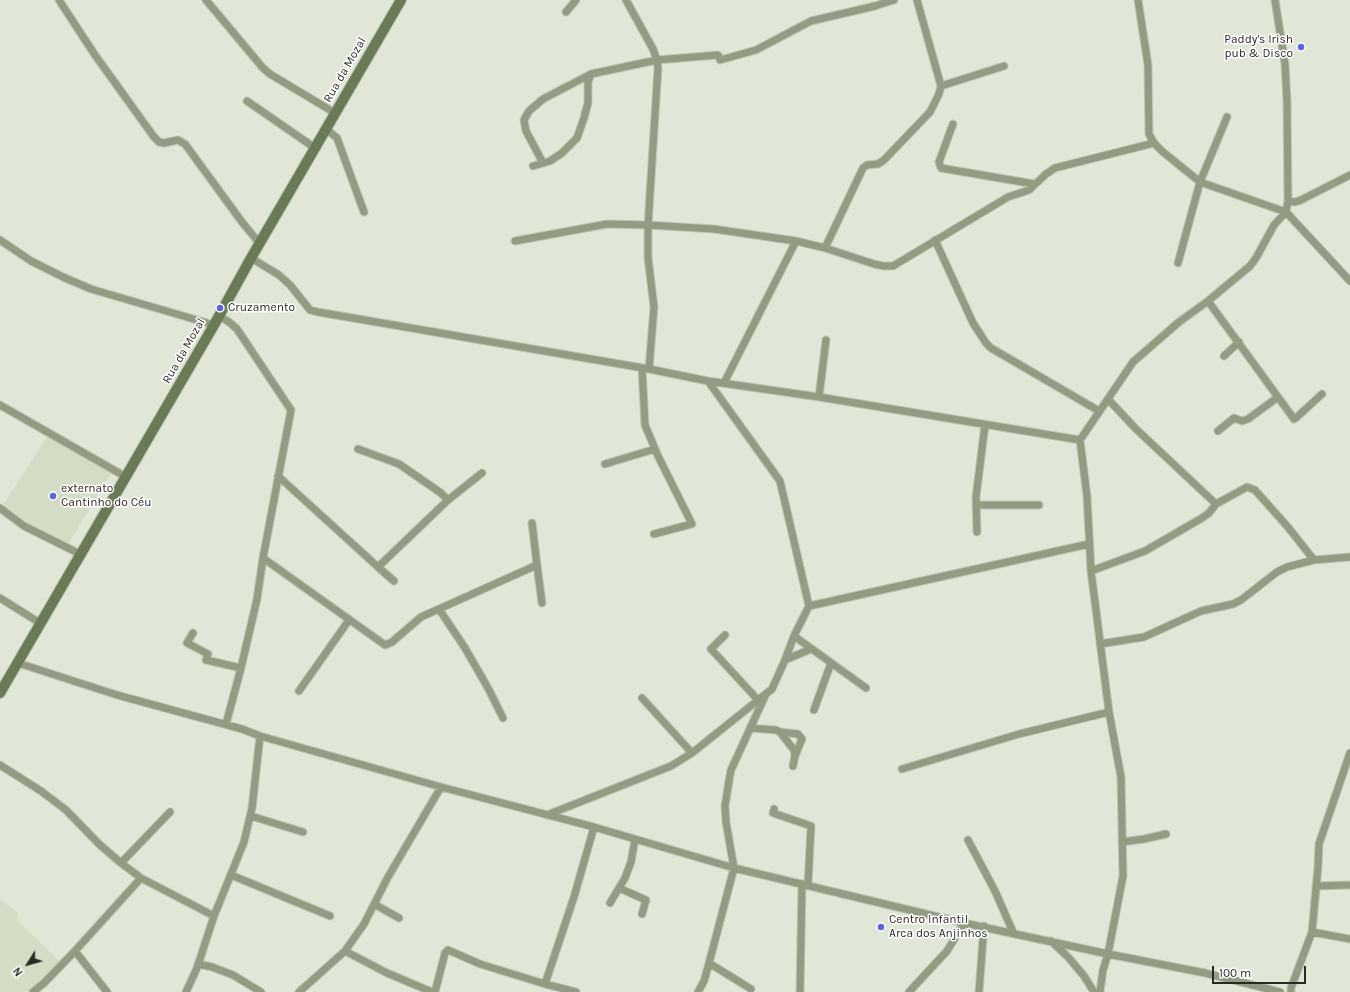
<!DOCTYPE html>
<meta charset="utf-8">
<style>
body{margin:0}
#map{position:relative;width:1350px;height:992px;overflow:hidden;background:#e0e7d7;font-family:Karla,sans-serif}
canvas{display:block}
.north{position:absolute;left:8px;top:944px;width:40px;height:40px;-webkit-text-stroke:3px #fff;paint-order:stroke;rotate:233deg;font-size:11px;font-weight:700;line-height:16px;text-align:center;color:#282a24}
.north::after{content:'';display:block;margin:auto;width:14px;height:18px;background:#282a24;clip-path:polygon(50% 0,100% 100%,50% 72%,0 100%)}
.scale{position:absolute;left:1212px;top:966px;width:94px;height:18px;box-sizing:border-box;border:2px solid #282a24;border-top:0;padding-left:5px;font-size:12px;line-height:14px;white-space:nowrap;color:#282a24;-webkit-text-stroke:3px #fff;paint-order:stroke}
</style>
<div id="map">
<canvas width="1350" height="992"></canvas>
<div class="north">N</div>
<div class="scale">100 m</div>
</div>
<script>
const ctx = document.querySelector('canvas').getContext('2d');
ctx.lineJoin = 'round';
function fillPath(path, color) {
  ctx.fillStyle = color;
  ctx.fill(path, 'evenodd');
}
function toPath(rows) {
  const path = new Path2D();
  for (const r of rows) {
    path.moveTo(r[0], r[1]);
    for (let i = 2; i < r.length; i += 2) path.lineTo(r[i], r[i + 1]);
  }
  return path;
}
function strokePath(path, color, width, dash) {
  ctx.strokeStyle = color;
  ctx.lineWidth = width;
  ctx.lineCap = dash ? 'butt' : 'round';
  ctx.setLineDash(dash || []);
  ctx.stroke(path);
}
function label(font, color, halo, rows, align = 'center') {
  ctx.font = font + ' Karla,sans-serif';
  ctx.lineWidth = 3;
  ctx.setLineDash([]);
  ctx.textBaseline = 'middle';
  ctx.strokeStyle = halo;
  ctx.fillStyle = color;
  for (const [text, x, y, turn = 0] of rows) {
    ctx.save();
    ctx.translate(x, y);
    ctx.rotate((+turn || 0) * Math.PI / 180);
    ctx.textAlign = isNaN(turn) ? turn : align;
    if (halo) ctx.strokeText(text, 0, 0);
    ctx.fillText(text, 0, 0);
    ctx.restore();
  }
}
const built = toPath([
 [48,436,111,473,67,546,30,527,2,506],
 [0,899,19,914,16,919,61,963,27,992,0,992]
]);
const minor = toPath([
 [59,0,95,55,154,137,159,142,164,143,178,140,185,144,242,222,260,244],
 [206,0,263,68,270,74,335,113],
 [626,0,653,49,657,60,658,68,648,225,648,258,654,307,649,369],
 [1275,0,1285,64,1287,101,1288,201,1286,212,1350,281],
 [566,12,576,0],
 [941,86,1004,66],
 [247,101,315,148],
 [953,124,939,162,941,168,1034,184],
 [326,129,337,138,364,212],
 [543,163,526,131,524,120,529,111,543,99,591,74],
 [533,166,550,161,562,153,577,138,584,118,588,103,588,82,591,74,657,60,718,55,720,60,756,50,811,21,875,6,894,0],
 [1288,201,1295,202,1301,200,1350,175],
 [0,240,31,261,63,277,91,289,214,325],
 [935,240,973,323,986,343,991,348,1099,411],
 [515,241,607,224,648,225,714,229,796,241,825,248,874,264,884,266,893,266,1008,197,1029,190,1046,174,1055,168,1154,143],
 [825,248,863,168,867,165,878,164,884,160,930,112,939,94,941,86,917,0],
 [251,258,279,275,290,285,310,310,318,312,649,369,708,381,819,397,1080,440],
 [1178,263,1200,182,1227,117],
 [1208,301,1294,419,1297,417,1322,394],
 [219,316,229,322,237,329,291,410,263,558,257,599,241,668,226,724],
 [1224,356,1239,342],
 [642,368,645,425,658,456,692,524,654,534],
 [724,383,796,241],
 [819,397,826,340],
 [1108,399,1136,429,1216,504],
 [0,405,126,477],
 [1218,431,1234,418,1242,421,1248,419,1278,397],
 [358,449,399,464,441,493,448,500],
 [605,464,655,449],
 [278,476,378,567,448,500,482,473],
 [977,505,1039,505],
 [0,508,24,526,80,554],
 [532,523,537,565],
 [977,532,976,497,985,425],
 [263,558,385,645,392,642,421,617,537,565,542,603],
 [378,567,394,581],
 [1091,571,1145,551,1202,518,1209,513,1216,504,1247,487,1255,490,1287,526,1314,560],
 [0,598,40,623],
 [809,606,1089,544],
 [439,609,465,648,488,688,503,718],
 [193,633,187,643,208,654,206,660,241,668],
 [725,635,711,649,758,700],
 [794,636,866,688],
 [1100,644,1144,637,1201,611,1233,604,1241,600,1277,572,1287,567,1314,560,1350,557],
 [785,660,811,649],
 [18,663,117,695,242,729,260,736,441,787,594,827,734,868,964,923,1108,954,1205,973,1280,992],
 [299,691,349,620],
 [642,698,692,753],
 [814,710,831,663],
 [750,728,776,730,780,732,794,750,795,756,793,766],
 [780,732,798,734,802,739,795,756],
 [0,765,41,791,66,810,99,844,121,863,141,878,214,916],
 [902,769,1019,734,1109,712],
 [774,809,773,813,811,826,808,885],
 [547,815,671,766,692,753,772,689,785,660,794,636,809,606,780,481,708,381],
 [251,816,303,832],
 [968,840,995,891,1013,932],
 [1122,842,1144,839,1166,834],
 [121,863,170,812],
 [231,875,330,916],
 [1316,886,1350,885],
 [619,888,646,900,642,914],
 [610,903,625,878,631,862,635,839],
 [374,904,399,918],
 [1312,932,1350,939],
 [1051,941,1068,957,1084,976,1094,992],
 [75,951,107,992],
 [345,951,387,973,432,992],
 [709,963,751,989],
 [198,964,212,967,233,975,261,992],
 [545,984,574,897,594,827],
 [33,992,44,983,75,951,141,878],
 [186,992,197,968,214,916,244,842,252,808,260,736],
 [299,992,345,951,364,924,388,877,441,787],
 [435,992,445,953,448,950,480,964,545,984,576,992],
 [698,992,704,981,708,967,734,868,726,822,725,806,729,781,731,770,765,696],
 [800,992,802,884],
 [909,992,947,951,964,923],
 [979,992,984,926],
 [1100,992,1103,970,1108,954,1123,876,1121,777,1109,712,1091,571,1087,496,1080,440,1133,362,1179,322,1208,301,1250,266,1256,258,1274,225,1286,212,1200,182,1163,152,1154,143,1149,134,1148,65,1138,0],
 [1291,992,1291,988,1312,932,1318,867,1319,844,1350,753]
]);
const secondary = toPath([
 [0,693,214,325,251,258,401,0]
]);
const markers = [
 [1301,47,4,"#5c63db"],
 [220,308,4,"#5c63db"],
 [53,496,4,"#5c63db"],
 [881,927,4,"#5c63db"]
];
const poiNames = [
 ["Paddy's Irish",1293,40,"right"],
 ["pub & Disco",1293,54,"right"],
 ["Cruzamento",228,308],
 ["externato",61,489],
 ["Cantinho do Céu",61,503],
 ["Centro Infantil",889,920],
 ["Arca dos Anjinhos",889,934]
];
const streetNames = [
 ["Rua da Mozal",345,70,-60],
 ["Rua da Mozal",184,351,-60]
];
fillPath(built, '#d3ddc6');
strokePath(minor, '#bfc5b7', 9);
strokePath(secondary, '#bfc5b7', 12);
strokePath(minor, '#919c82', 7);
strokePath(secondary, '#6a7a54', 10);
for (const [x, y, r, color] of markers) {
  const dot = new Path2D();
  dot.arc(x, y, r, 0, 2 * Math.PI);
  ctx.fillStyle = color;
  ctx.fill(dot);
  strokePath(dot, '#fff', 1.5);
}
label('12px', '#282a24', '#fff', poiNames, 'left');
label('12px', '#282a24', '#fff', streetNames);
</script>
